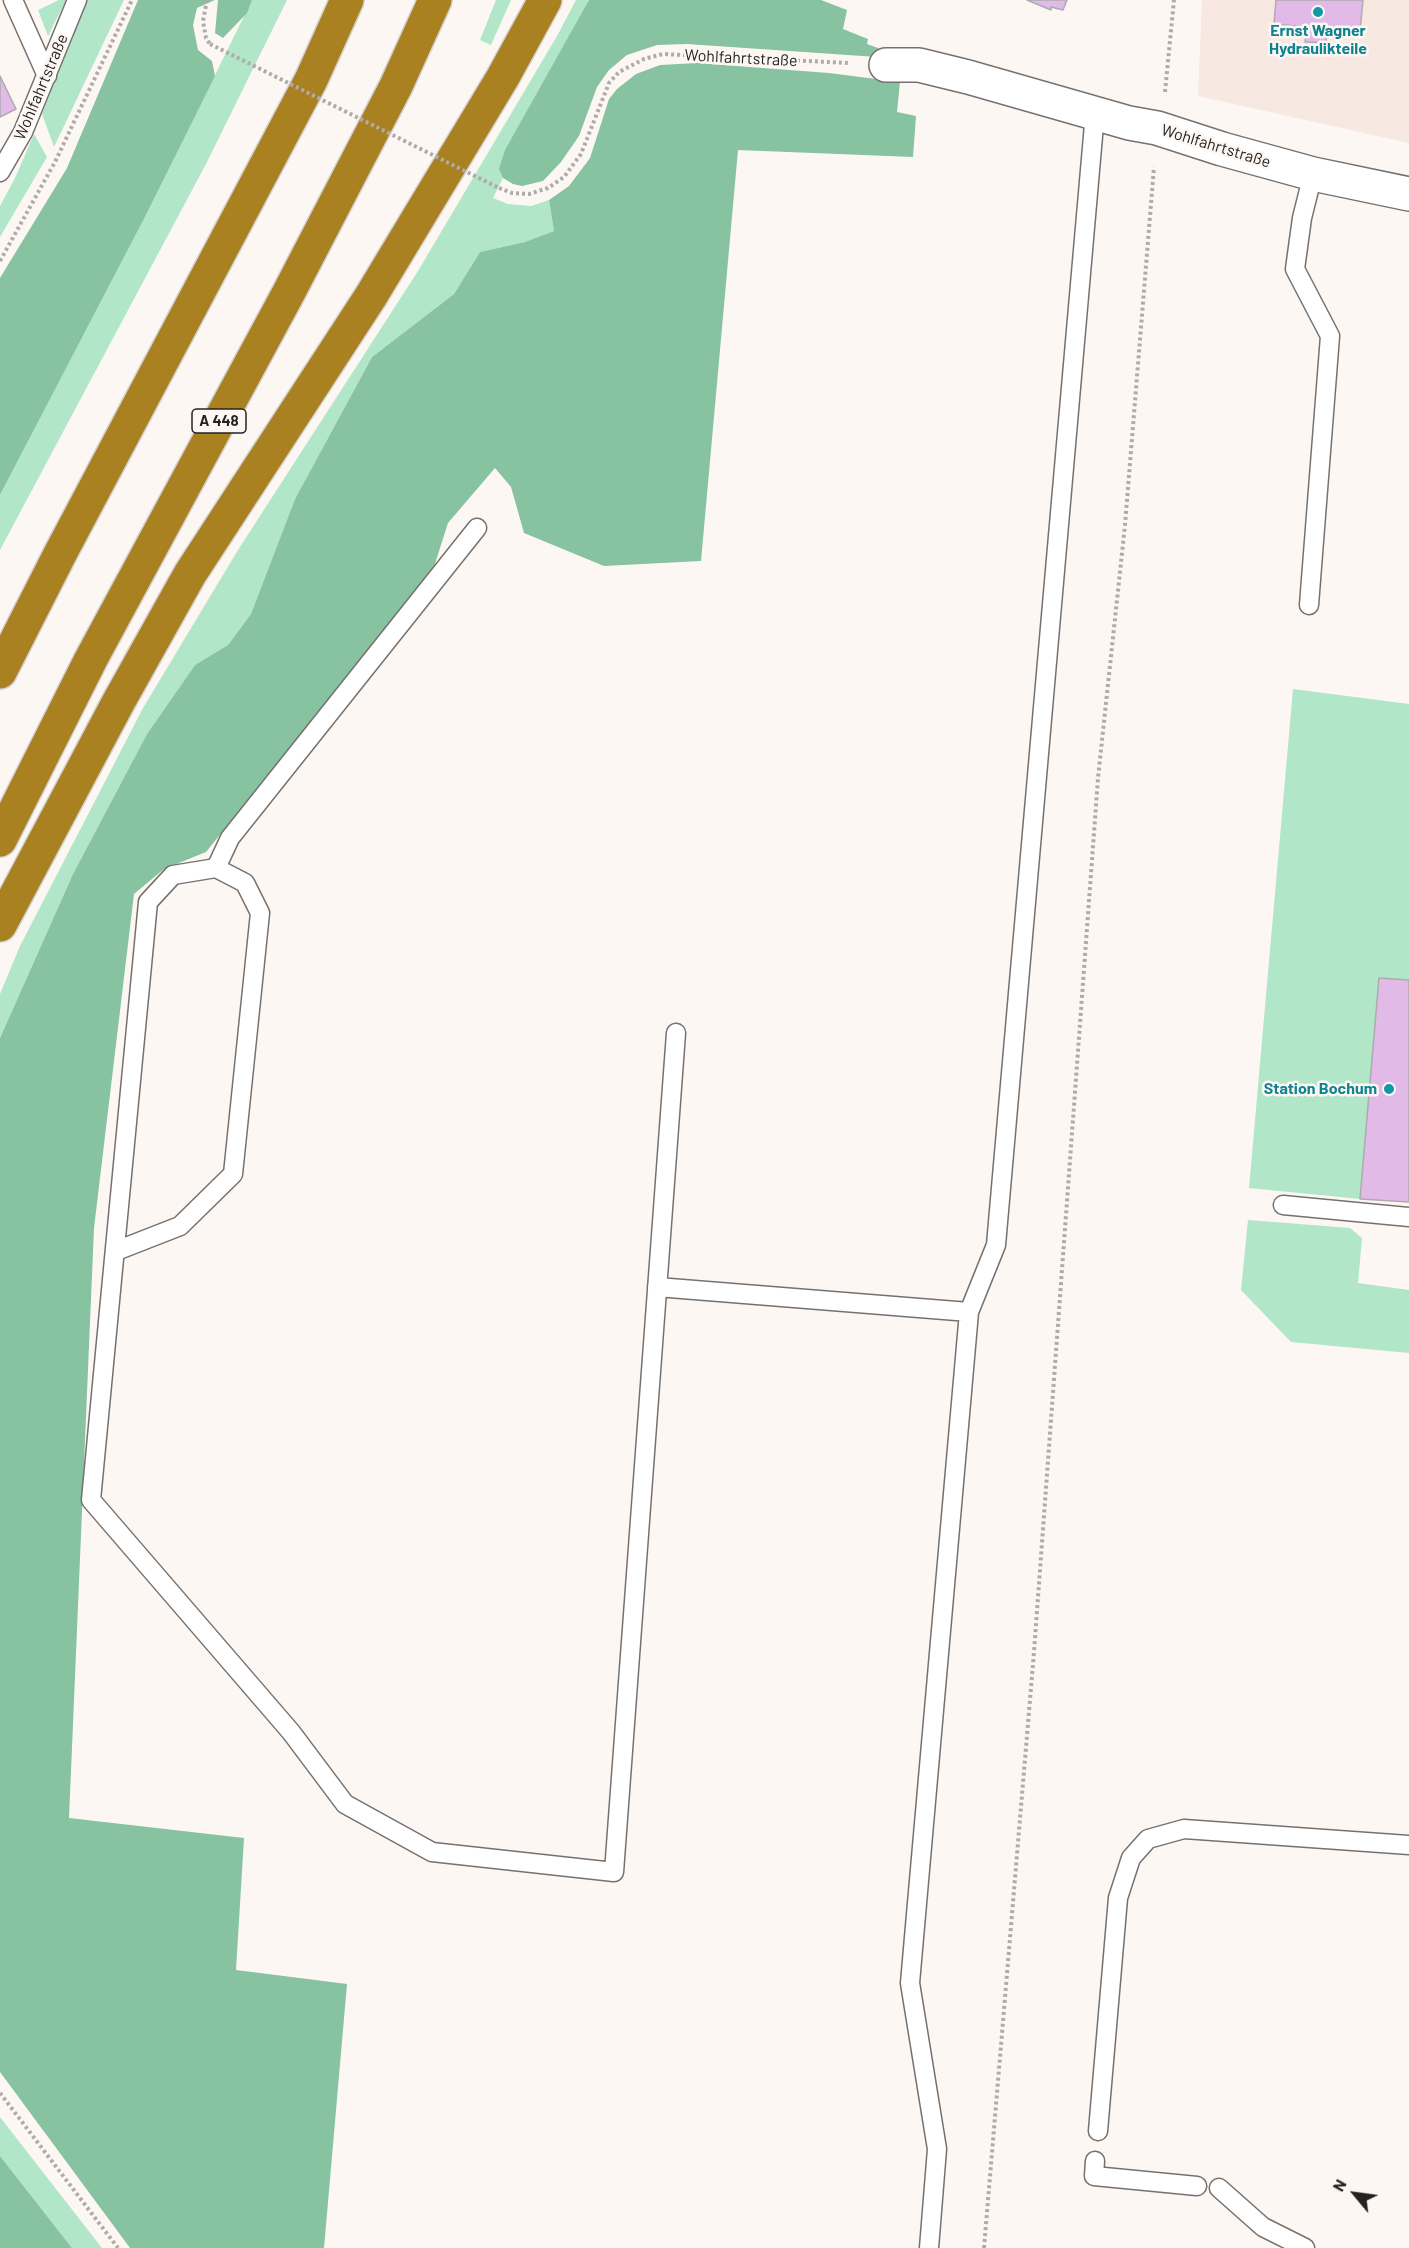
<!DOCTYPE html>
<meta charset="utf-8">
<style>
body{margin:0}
#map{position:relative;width:1409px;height:2248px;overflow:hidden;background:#fdf7f4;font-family:Barlow,sans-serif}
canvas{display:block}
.north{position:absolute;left:1325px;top:2164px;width:60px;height:60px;-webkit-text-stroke:4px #fdf7f4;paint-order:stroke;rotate:299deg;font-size:16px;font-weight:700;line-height:24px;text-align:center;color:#252322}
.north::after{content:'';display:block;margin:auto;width:21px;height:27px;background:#252322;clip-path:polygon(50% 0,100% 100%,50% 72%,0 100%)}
</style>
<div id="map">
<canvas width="1409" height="2248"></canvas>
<div class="north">N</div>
</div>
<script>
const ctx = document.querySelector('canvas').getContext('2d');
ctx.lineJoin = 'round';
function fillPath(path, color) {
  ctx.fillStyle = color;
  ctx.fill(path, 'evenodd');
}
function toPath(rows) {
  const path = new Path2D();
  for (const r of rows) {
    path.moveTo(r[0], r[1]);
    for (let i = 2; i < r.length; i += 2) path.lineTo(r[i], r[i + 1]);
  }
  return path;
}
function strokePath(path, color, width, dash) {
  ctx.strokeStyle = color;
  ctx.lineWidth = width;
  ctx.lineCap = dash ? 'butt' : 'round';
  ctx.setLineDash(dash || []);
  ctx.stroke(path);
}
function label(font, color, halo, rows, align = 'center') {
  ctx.font = font + ' Barlow,sans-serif';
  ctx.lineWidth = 5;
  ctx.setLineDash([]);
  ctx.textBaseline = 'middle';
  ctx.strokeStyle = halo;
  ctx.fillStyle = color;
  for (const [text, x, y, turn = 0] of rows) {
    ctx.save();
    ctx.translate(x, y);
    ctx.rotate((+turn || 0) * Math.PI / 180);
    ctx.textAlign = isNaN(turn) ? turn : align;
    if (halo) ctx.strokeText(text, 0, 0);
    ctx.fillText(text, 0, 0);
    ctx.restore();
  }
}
const built = toPath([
 [1202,0,1409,0,1409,143,1198,96]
]);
const green = toPath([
 [59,0,66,0,48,36,38,10],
 [87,0,124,0,54,147,42,114],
 [252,0,287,0,206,164,0,550,0,495,146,215],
 [496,0,511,0,491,45,480,40],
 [576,0,589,0,499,169,503,178,493,198,508,204,531,206,549,200,554,231,525,242,480,252,454,294,372,357,295,499,251,614,228,645,195,665,147,734,73,874,0,1038,0,994,20,946,143,708,238,550,418,271,557,36],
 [34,134,47,157,0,237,0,206,15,178],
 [1293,689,1409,704,1409,980,1379,978,1360,1199,1249,1188],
 [1248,1220,1350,1228,1362,1238,1358,1283,1409,1290,1409,1353,1291,1342,1241,1290],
 [0,2117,102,2248,72,2248,0,2156]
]);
const forest = toPath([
 [138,0,215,0,197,8,193,25,198,50,212,61,215,76,146,215,0,495,0,278,67,168],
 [218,0,252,0,247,13,223,38,215,33],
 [589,0,821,0,847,10,843,29,868,39,867,44,878,48,877,57,687,44,657,45,627,55,609,70,597,87,579,136,561,162,543,181,522,186,513,184,503,178,499,169,505,150],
 [697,63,829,73,900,82,897,112,916,116,913,157,738,150,701,561,604,566,524,533,511,487,495,468,448,523,433,570,206,852,164,869,134,894,94,1228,69,1818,244,1838,236,1970,347,1984,324,2248,130,2248,0,2072,0,1038,73,874,147,734,195,665,228,645,251,614,295,499,372,357,454,294,480,252,525,242,554,231,549,200,569,186,590,158,609,99,617,89,636,74,660,65],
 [0,2156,72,2248,0,2248]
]);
const building = toPath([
 [1027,0,1067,0,1063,10,1051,7,1051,10,1027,0],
 [1276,0,1363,0,1360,31,1327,28,1326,43,1305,42,1307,27,1274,24,1276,0],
 [0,76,16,109,0,117,0,76],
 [1379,978,1409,980,1409,1202,1360,1199,1379,978]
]);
const path = toPath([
 [207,0,203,21,206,38,210,44],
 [1165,92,1174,0],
 [499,188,512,193,529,194,548,188,564,177,581,154,609,83,619,72,644,59,663,54,849,63],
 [0,261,55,162,132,0],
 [0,2093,118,2248],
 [984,2248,1034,1652,1098,778,1125,525,1154,167]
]);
const service = toPath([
 [13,0,47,76],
 [0,172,23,132,77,0],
 [1309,605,1330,336,1295,269,1302,218,1313,174],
 [216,868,230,838,477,528],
 [1283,1205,1409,1217],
 [116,1251,180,1226,233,1174,260,913,245,883,216,868,173,875,148,902,91,1500,291,1732,345,1804,432,1852,614,1872,676,1033],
 [657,1287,969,1312],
 [1098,2131,1118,1898,1131,1858,1148,1839,1184,1829,1409,1845],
 [1095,2161,1094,2176,1197,2186],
 [1219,2188,1263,2227,1305,2248],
 [929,2248,937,2149,910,1983,969,1312,996,1245,1095,113]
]);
const minor = toPath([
 [886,65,919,65,968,77,1129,123,1157,128,1222,149,1313,174,1409,194]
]);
const motorway = toPath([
 [0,672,60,554,311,80,347,0],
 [0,840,91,659,289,292,396,86,435,0],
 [0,925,119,701,190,574,371,296,503,77,545,0]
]);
const pathBridge = toPath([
 [210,44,499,188]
]);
const markers = [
 [1318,12,6,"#0f9aa8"],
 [1389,1089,6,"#0f9aa8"]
];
const shields = [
 [219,421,54]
];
const shieldNames = [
 ["A 448",219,421]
];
const cultureNames = [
 ["Ernst Wagner",1318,31],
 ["Hydraulikteile",1318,49],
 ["Station Bochum",1377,1089,"right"]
];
const streetNames = [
 ["Wohlfahrtstraße",741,58,3],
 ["Wohlfahrtstraße",41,87,-67],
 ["Wohlfahrtstraße",1216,146,17]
];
fillPath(built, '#f7e8e2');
fillPath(green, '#b1e6c8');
fillPath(forest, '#87c2a1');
fillPath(building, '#e2bae8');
strokePath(building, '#aeaaaf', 1.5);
strokePath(service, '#76716f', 21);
strokePath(minor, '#76716f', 36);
strokePath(motorway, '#d3d3d3', 36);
strokePath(path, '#b0aba9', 4, [3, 3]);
strokePath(service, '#fff', 18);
strokePath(minor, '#fff', 33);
strokePath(motorway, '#a98121', 33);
strokePath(pathBridge, '#b0aba9', 4, [3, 3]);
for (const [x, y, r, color] of markers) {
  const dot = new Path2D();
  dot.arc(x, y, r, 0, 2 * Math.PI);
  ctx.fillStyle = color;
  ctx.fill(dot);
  strokePath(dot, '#fdf7f4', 2);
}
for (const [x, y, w] of shields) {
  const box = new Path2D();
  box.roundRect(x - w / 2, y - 12, w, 24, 4.5);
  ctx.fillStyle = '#fdf7f4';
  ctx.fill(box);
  strokePath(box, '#252322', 1.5);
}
label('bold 15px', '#252322', null, shieldNames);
label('bold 16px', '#0d838f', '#fdf7f4', cultureNames);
label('16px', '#252322', '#fdf7f4', streetNames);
</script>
